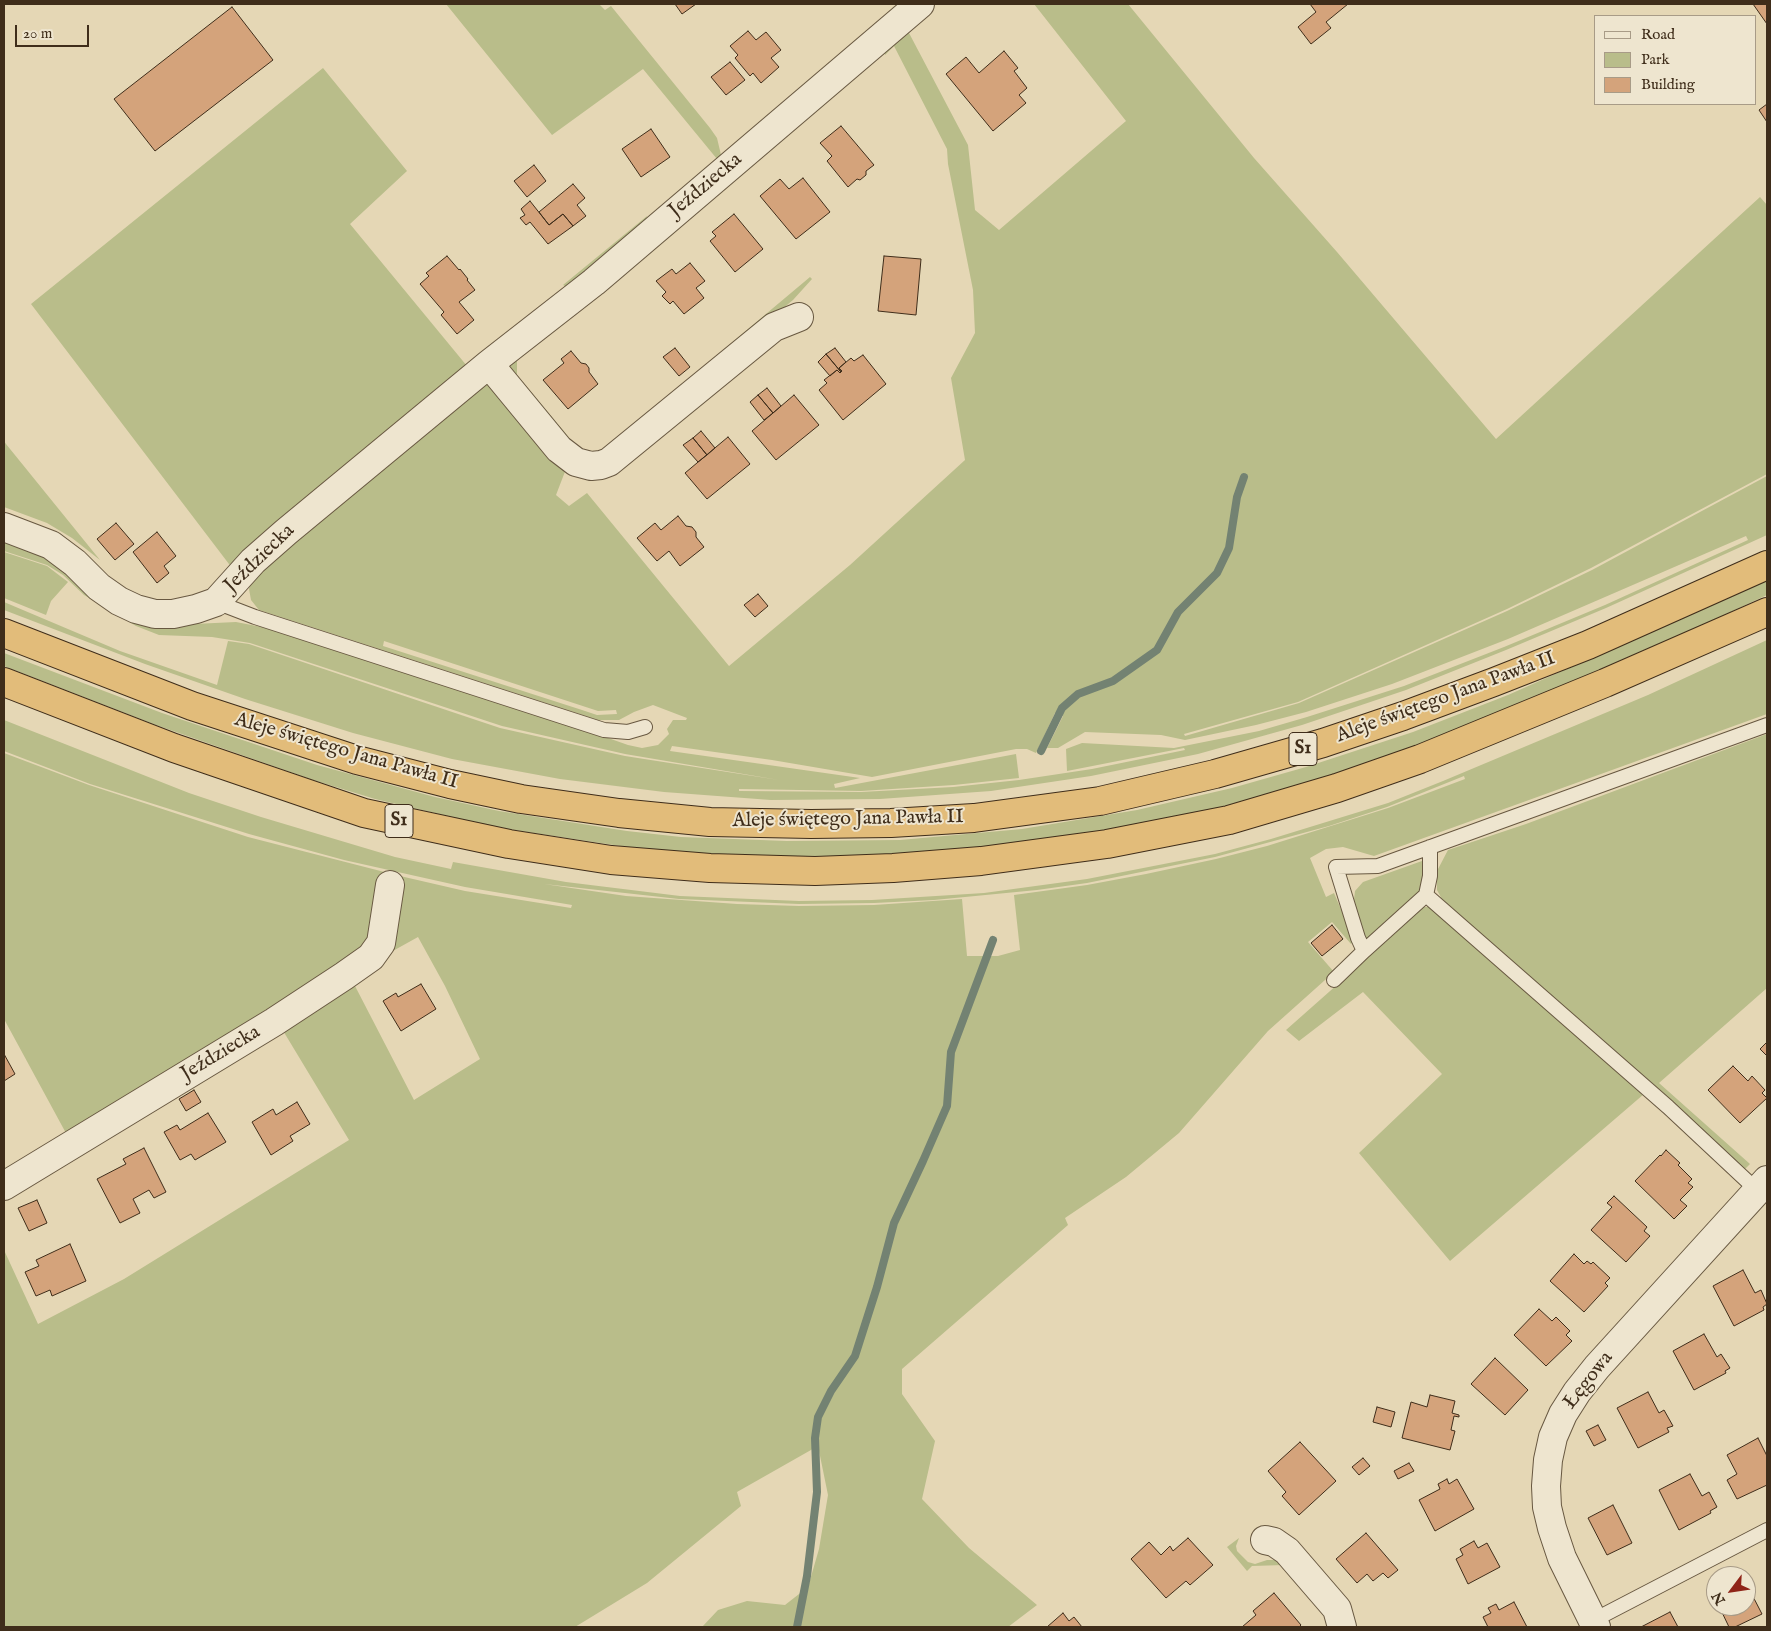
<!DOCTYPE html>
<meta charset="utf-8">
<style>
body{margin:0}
#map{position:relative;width:1771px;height:1631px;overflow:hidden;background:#e5d7b5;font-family:"IM FELL English",serif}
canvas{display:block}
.frame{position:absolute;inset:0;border:5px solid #3f2d1a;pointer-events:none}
.legend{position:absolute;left:1594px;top:15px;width:162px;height:90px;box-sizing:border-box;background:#eee5cf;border:1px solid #a89b87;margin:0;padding:6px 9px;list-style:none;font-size:15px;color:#3f2d1a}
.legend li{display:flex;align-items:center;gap:10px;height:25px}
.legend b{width:25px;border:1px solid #a89b87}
.north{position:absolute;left:1706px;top:1566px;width:50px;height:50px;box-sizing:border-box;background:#eee5cf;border:1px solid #a89b87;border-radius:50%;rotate:239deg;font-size:14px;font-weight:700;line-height:20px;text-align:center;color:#3f2d1a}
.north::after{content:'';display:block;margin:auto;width:18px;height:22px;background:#8f2418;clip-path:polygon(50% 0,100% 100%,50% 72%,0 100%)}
.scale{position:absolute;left:15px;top:25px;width:74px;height:22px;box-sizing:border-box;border:2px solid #3f2d1a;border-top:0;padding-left:6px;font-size:15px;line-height:18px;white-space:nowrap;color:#3f2d1a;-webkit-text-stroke:4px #eee5cf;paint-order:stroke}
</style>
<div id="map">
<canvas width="1771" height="1631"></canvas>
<div class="frame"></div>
<ul class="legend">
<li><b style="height:6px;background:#eee5cf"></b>Road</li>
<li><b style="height:14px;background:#b9bd8a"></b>Park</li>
<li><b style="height:14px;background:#d4a37b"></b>Building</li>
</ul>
<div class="north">N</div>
<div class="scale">20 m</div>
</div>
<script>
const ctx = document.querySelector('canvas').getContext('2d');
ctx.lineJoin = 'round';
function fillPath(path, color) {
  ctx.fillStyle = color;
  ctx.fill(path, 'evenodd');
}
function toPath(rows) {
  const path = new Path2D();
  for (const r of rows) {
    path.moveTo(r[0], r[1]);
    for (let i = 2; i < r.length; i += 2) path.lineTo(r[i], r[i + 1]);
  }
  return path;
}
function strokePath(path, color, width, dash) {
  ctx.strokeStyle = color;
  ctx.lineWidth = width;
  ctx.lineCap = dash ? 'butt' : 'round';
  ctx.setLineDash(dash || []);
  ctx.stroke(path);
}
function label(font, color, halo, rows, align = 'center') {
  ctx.font = font + ' "IM FELL English",serif';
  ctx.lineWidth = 4;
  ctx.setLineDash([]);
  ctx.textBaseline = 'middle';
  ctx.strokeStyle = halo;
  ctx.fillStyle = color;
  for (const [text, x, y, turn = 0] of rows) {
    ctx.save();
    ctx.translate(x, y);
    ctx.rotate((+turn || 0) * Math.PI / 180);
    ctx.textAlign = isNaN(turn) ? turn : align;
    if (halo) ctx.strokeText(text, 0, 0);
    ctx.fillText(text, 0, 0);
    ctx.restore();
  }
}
const green = toPath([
 [446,4,599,4,605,10,611,6,710,128,717,138,721,155,717,159,643,69,552,135],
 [1034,4,1128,4,1254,158,1337,252,1496,439,1760,197,1767,205,1767,474,1591,568,1507,609,1298,702,1184,734,1185,736,1299,703,1507,611,1592,570,1767,476,1767,535,1606,608,1506,650,1406,690,1302,725,1198,754,1091,776,991,791,880,799,771,800,664,792,560,779,452,759,353,733,245,699,145,664,4,610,4,602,120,651,217,685,228,641,249,644,500,728,625,756,779,780,625,754,502,726,250,643,212,637,159,635,136,626,84,595,63,575,47,565,4,551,4,539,24,545,173,625,236,622,277,630,574,726,628,745,642,748,658,745,669,734,667,729,673,720,686,720,687,718,653,705,634,712,619,720,598,720,259,610,251,600,249,589,251,579,477,387,487,385,495,387,566,469,556,495,569,506,587,493,729,666,850,565,965,460,951,378,975,333,973,290,948,164,947,149,894,46,885,55,884,50,903,34,909,33,968,145,975,210,999,230,1126,121],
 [1746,536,1748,540,1605,605,1504,647,1404,686,1307,717,1259,731,1174,748,1082,743,1066,749,1067,771,1184,748,1185,750,1092,769,1019,780,953,787,861,792,739,791,739,789,861,791,954,785,1019,778,1016,754,835,788,834,784,860,778,670,751,672,746,772,760,872,777,1016,749,1027,749,1036,753,1055,713,1063,716,1047,748,1058,748,1085,732,1161,735,1185,740,1256,725,1306,712,1392,684,1508,639],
 [384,641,598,711,616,710,617,714,597,715,582,710,383,646],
 [323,68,407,171,350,224,467,366,232,568,31,304],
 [647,216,645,223,569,288,563,285],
 [810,277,812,279,793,300,604,457,591,459,580,457,563,444,515,386,510,374,509,366,513,357,525,347,531,348,517,360,517,375,582,453,598,455],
 [4,441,6,444,100,560,72,538,47,523,4,507],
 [4,552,47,566,68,582,51,601,46,615,4,598],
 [1767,580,1767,595,1722,616,1512,708,1421,744,1349,770,1256,798,1206,812,1087,836,903,856,793,858,684,853,627,847,494,827,375,799,313,780,156,725,4,666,4,653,162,713,317,765,435,797,499,811,627,831,681,837,787,841,900,840,1022,829,1137,810,1232,788,1306,767,1413,732,1508,695],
 [1767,640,1767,714,1374,856,1343,847,1326,849,1310,858,1326,897,1334,893,1354,940,1351,944,1332,922,1308,942,1334,972,1268,1031,1179,1133,1126,1177,1065,1218,1068,1225,902,1369,902,1394,935,1441,922,1499,969,1548,1037,1605,1008,1627,702,1627,718,1610,747,1601,785,1605,808,1587,819,1549,828,1495,818,1446,737,1492,741,1506,647,1583,575,1627,4,1627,4,1250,38,1324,124,1279,349,1140,282,1029,355,986,414,1100,480,1059,445,986,418,937,391,952,370,947,67,1135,4,1019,4,753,89,785,248,837,400,876,465,891,571,908,572,905,465,887,344,860,249,834,90,784,4,751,4,720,189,793,261,817,395,857,451,869,453,862,566,882,680,896,799,901,872,900,984,893,1087,879,1215,854,1271,839,1388,803,1443,781,1648,695],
 [1464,776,1465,779,1388,808,1267,846,1216,859,1146,874,1087,885,1014,895,1020,950,998,956,967,956,962,899,874,905,799,906,737,904,626,896,544,884,679,899,799,904,874,903,934,900,1037,890,1087,883,1215,857,1329,826,1387,807],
 [1767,734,1767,988,1659,1083,1750,1164,1744,1170,1444,903,1437,890,1437,871,1448,850,1526,824],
 [1422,861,1424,870,1420,893,1365,942,1353,908,1355,891,1363,882],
 [1420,907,1436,907,1644,1094,1450,1261,1359,1153,1442,1074,1363,992,1299,1041,1286,1030,1347,976],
 [1239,1538,1236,1546,1237,1551,1248,1562,1255,1564,1267,1560,1277,1560,1284,1565,1252,1566,1247,1571,1227,1547]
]);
const stream = toPath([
 [1041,751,1062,708,1078,694,1113,681,1157,650,1178,612,1217,573,1229,548,1237,497,1244,477],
 [797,1627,807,1576,817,1492,815,1438,818,1417,831,1391,855,1356,877,1287,894,1223,923,1161,947,1106,951,1052,993,940]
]);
const building = toPath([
 [675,4,696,4,682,14,675,4],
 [1310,4,1348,4,1326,22,1331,28,1311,44,1298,27,1316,12,1310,4],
 [1753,4,1767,4,1767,24,1753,4],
 [232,7,273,60,155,151,114,99,232,7],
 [748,31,756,40,766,32,781,50,771,58,779,67,761,83,753,73,750,76,735,58,738,55,730,46,748,31],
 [1004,51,1018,68,1014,71,1027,88,1019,95,1026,103,993,131,946,74,966,57,979,73,1004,51],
 [730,62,745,80,726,95,711,77,730,62],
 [1767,104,1767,122,1759,110,1767,104],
 [841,126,874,165,866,171,866,175,860,180,857,179,848,187,827,161,832,156,820,143,841,126],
 [651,129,670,157,641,177,622,149,651,129],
 [534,165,546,181,527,197,514,181,534,165],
 [803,178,830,212,796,239,760,196,780,179,789,189,803,178],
 [573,184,585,198,577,205,586,216,573,226,563,214,549,225,539,212,573,184],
 [530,201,549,225,563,214,573,226,548,244,530,222,526,225,520,218,525,215,521,209,530,201],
 [734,214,763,249,735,272,710,241,716,236,712,232,734,214],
 [447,256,459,270,460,269,468,279,467,280,475,290,459,302,474,320,457,334,441,315,444,312,420,284,429,276,426,273,447,256],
 [884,256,921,259,916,315,878,311,884,256],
 [690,263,705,281,696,288,704,298,684,314,673,301,670,304,662,296,666,292,656,281,672,269,676,274,690,263],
 [675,348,690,367,679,376,663,357,675,348],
 [835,348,846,362,839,368,841,372,826,354,835,348],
 [571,351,581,363,586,364,589,368,589,372,598,384,568,409,543,380,564,363,561,359,571,351],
 [826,354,841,372,840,373,837,370,830,376,818,362,826,354],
 [863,355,886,384,843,420,819,390,827,383,824,380,837,370,840,373,842,371,839,368,851,358,854,361,863,355],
 [767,388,781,406,773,413,758,395,767,388],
 [758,395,773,413,764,420,750,402,758,395],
 [794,395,819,425,776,460,752,431,794,395],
 [701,431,715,448,707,455,693,438,701,431],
 [728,437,750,464,707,499,685,473,728,437],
 [693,438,707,455,698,462,683,445,693,438],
 [678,516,686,526,692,527,696,532,696,537,704,547,680,566,669,551,657,561,637,538,655,523,661,530,678,516],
 [116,523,134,544,115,560,97,539,116,523],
 [157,532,176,556,164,566,169,573,157,583,133,552,157,532],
 [758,594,768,606,755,617,744,605,758,594],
 [1332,925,1343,939,1322,956,1311,943,1332,925],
 [421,984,436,1009,401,1031,383,1001,396,993,398,997,421,984],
 [1767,1042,1767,1056,1760,1049,1767,1042],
 [4,1054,15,1074,4,1081,4,1054],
 [1733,1066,1748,1081,1752,1076,1765,1090,1762,1093,1767,1098,1740,1123,1708,1090,1733,1066],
 [194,1090,201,1102,186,1111,179,1099,194,1090],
 [297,1102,310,1124,290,1136,293,1141,271,1155,252,1122,273,1109,276,1115,297,1102],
 [208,1113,226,1142,195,1160,191,1154,180,1160,164,1132,177,1125,180,1130,208,1113],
 [144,1148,166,1192,154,1198,149,1190,133,1199,140,1213,120,1223,97,1179,126,1164,123,1159,144,1148],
 [1666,1150,1680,1163,1678,1165,1692,1179,1688,1183,1693,1187,1680,1200,1687,1206,1674,1219,1635,1181,1660,1155,1661,1156,1666,1150],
 [1614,1196,1647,1227,1644,1231,1650,1236,1626,1262,1591,1230,1612,1207,1607,1203,1614,1196],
 [37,1200,47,1223,29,1231,18,1208,37,1200],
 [70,1244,86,1281,52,1296,50,1290,36,1296,25,1272,39,1266,36,1260,70,1244],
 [1574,1254,1584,1264,1587,1261,1591,1264,1593,1262,1610,1278,1605,1283,1608,1286,1584,1312,1550,1281,1574,1254],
 [1743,1270,1755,1293,1761,1290,1767,1304,1763,1307,1764,1310,1734,1326,1713,1286,1743,1270],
 [1539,1309,1552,1321,1556,1317,1570,1331,1566,1335,1572,1341,1546,1366,1514,1335,1539,1309],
 [1704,1334,1717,1357,1721,1354,1730,1368,1725,1371,1726,1373,1694,1390,1673,1351,1704,1334],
 [1495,1358,1528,1390,1505,1415,1471,1384,1495,1358],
 [1648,1392,1659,1413,1664,1410,1673,1426,1667,1428,1669,1432,1638,1448,1617,1408,1648,1392],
 [1430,1395,1455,1401,1452,1413,1459,1415,1459,1417,1454,1416,1451,1430,1455,1431,1450,1450,1402,1438,1411,1402,1427,1407,1430,1395],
 [1377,1407,1395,1412,1391,1427,1373,1422,1377,1407],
 [1598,1425,1606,1440,1594,1446,1586,1431,1598,1425],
 [1758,1438,1767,1456,1767,1485,1737,1499,1727,1480,1737,1474,1727,1455,1758,1438],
 [1300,1442,1336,1481,1299,1515,1282,1496,1286,1492,1268,1471,1300,1442],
 [1363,1458,1370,1466,1359,1475,1352,1467,1363,1458],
 [1409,1463,1414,1471,1398,1479,1394,1471,1409,1463],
 [1690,1474,1702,1496,1709,1492,1717,1507,1710,1511,1711,1513,1679,1530,1659,1490,1690,1474],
 [1447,1479,1449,1484,1457,1479,1474,1509,1435,1531,1419,1500,1440,1489,1438,1484,1447,1479],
 [1613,1505,1632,1543,1607,1555,1588,1518,1613,1505],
 [1366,1533,1398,1570,1388,1578,1383,1573,1373,1581,1367,1574,1357,1583,1336,1559,1366,1533],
 [1188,1538,1213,1565,1190,1585,1186,1581,1166,1598,1131,1559,1149,1542,1161,1555,1170,1546,1173,1551,1188,1538],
 [1474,1541,1478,1548,1487,1543,1500,1567,1468,1584,1456,1559,1463,1555,1460,1549,1474,1541],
 [1746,1583,1762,1614,1735,1627,1729,1627,1719,1606,1746,1606,1746,1583],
 [1274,1593,1301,1625,1299,1627,1242,1627,1256,1615,1253,1611,1274,1593],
 [1514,1602,1527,1627,1488,1627,1483,1617,1491,1613,1488,1608,1496,1604,1499,1610,1514,1602],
 [1670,1612,1678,1627,1641,1627,1670,1612],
 [1063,1613,1069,1621,1074,1617,1082,1627,1047,1627,1063,1613]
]);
const lane = toPath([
 [216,602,255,617,604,730,628,732,645,727],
 [1430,847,1430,876,1426,895,1364,951,1358,938,1336,867,1378,866,1767,725],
 [1426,895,1668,1107,1761,1194],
 [1334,980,1364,951],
 [1592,1621,1767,1530]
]);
const street = toPath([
 [489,364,559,449,576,462,591,466,601,465,609,462,774,327,799,317],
 [4,527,51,545,75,563,99,587,119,601,136,609,155,614,173,614,196,609,216,602,253,561,286,532,489,364,594,282,920,4],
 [4,1186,274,1022,344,976,371,957,381,943,390,885],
 [1265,1540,1274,1542,1287,1551,1337,1609,1342,1627],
 [1596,1627,1562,1558,1552,1528,1547,1507,1546,1486,1548,1460,1553,1437,1563,1414,1577,1392,1597,1367,1767,1180]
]);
const highway = toPath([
 [4,633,192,706,357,760,450,784,521,799,619,813,710,822,811,824,891,823,974,818,1100,801,1215,774,1323,743,1403,716,1494,682,1588,645,1767,565],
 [4,682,174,748,364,813,509,844,611,860,710,868,815,871,893,868,981,861,1107,844,1229,820,1337,788,1420,759,1605,683,1767,612]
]);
const shields = [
 [1303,749,28],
 [399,821,28]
];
const shieldNames = [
 ["S1",1303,749],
 ["S1",399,821]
];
const streetNames = [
 ["Jeździecka",706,186,-40],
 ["Jeździecka",260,559,-44],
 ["Aleje świętego Jana Pawła II",1446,698,-20],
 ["Aleje świętego Jana Pawła II",346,752,16],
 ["Aleje świętego Jana Pawła II",848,820,-1],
 ["Jeździecka",221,1054,-31],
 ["Łęgowa",1589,1381,-52]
];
fillPath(green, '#b9bd8a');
strokePath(stream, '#738272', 8);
fillPath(building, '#d4a37b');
strokePath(building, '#3f2d1a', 1);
strokePath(lane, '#685841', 16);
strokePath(street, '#685841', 30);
strokePath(highway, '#3f2d1a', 30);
strokePath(lane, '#eee5cf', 14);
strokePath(street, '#eee5cf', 28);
strokePath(highway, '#e2bc7a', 28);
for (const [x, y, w] of shields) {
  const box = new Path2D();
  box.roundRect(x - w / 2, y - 16.5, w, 33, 4);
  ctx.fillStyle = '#eee5cf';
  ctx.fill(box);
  strokePath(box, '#3f2d1a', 1);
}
label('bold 19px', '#3f2d1a', null, shieldNames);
label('20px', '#3f2d1a', '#eee5cf', streetNames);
</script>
